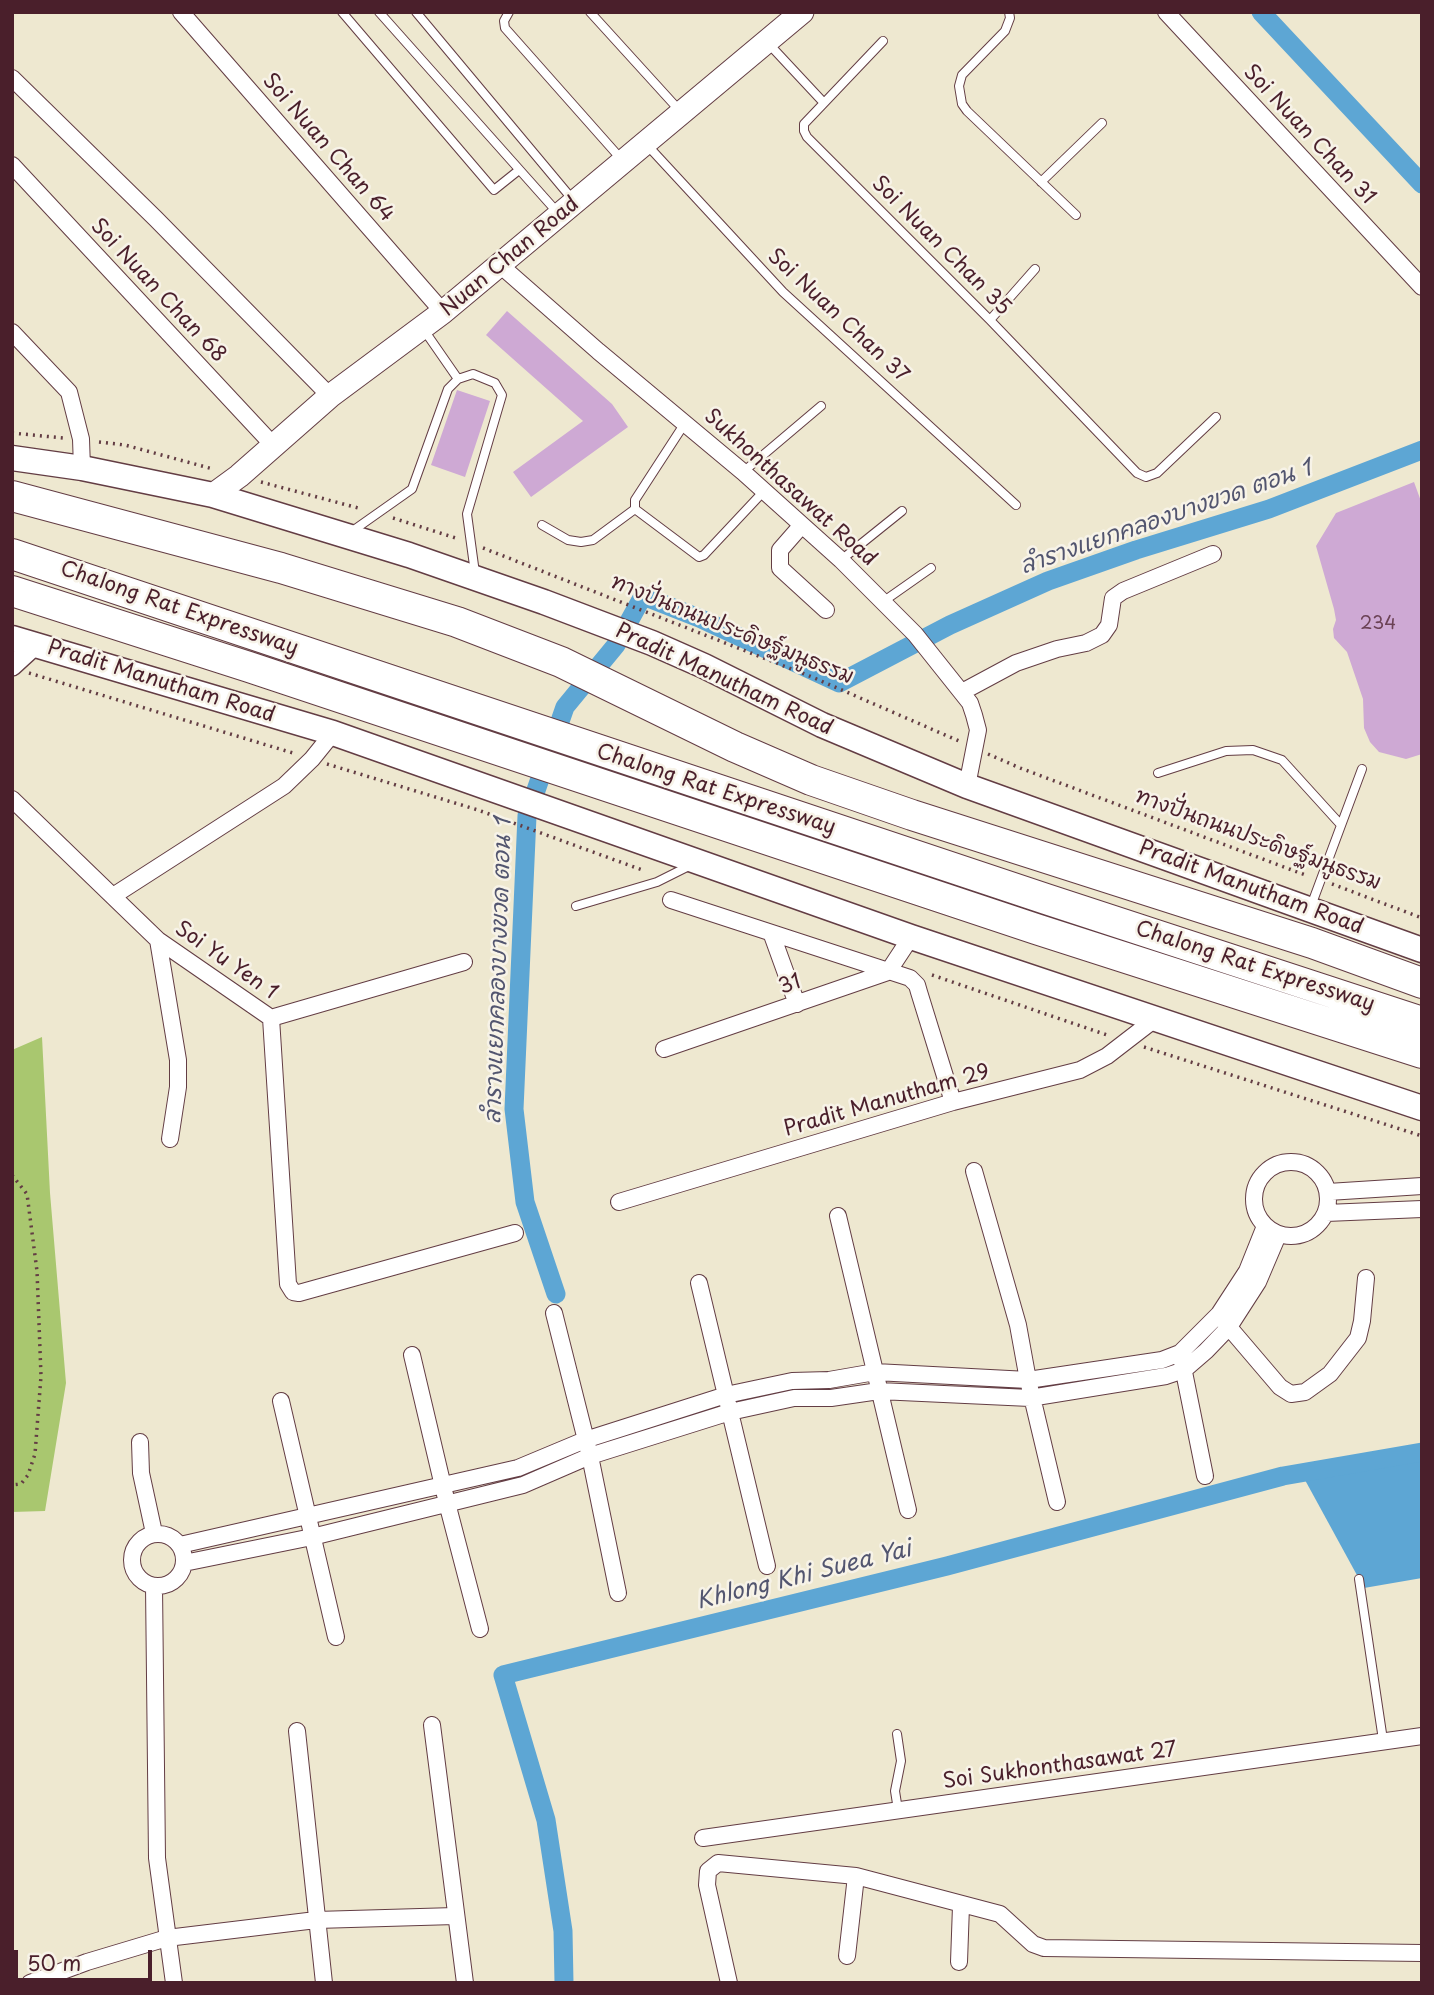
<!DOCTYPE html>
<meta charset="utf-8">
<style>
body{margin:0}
#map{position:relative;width:1434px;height:1995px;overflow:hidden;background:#eee8d0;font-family:"Playpen Sans",sans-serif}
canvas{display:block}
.frame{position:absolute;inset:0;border:14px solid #4a1f2b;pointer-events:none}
.scale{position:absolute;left:14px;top:1950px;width:138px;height:32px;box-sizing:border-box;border:4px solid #4a1f2b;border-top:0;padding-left:9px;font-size:21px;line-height:24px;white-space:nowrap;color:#4a1f2b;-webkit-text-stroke:5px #f7f3e8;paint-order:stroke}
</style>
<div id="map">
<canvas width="1434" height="1995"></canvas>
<div class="frame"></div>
<div class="scale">50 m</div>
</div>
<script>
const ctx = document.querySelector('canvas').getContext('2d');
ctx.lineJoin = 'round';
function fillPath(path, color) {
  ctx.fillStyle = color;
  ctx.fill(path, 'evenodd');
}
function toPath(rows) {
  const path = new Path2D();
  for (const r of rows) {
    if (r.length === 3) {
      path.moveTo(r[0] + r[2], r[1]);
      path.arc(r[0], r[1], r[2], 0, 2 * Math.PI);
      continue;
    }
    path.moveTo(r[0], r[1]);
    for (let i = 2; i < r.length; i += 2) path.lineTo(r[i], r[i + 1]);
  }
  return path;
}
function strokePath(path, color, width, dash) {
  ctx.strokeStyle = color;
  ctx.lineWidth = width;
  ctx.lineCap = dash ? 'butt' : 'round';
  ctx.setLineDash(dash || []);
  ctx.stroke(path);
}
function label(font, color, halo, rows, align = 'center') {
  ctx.font = font + ' "Playpen Sans","Playpen Sans Thai",sans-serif';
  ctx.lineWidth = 5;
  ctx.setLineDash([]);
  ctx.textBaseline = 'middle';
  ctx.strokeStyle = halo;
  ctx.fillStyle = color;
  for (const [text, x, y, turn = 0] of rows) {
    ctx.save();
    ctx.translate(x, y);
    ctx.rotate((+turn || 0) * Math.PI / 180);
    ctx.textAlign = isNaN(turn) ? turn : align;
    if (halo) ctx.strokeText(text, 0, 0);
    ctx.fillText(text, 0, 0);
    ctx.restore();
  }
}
const green = toPath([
 [42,1037,50,1193,66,1383,45,1511,12,1512,12,1050]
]);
const water = toPath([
 [1422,1455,1422,1578,1364,1588,1305,1480]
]);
const canal = toPath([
 [1261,12,1422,184],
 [556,1294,525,1202,514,1109,527,816,565,707,616,645,643,596,699,618,839,683,950,625,1048,581,1136,550,1269,509,1422,450],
 [564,1983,563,1931,546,1820,503,1675,947,1566,1283,1476,1422,1452]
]);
const building = toPath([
 [507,311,612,404,628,427,531,497,513,472,583,421,486,335],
 [457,390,490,401,465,477,431,465],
 [1414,482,1422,504,1422,754,1406,759,1379,752,1370,742,1364,728,1363,699,1347,652,1334,638,1333,629,1336,620,1334,609,1316,546,1336,513]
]);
const path = toPath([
 [12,433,63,438],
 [99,442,125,445,213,469],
 [261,482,362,509],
 [393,518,459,539],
 [483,548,812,677,959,741],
 [29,673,293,753],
 [988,754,1020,768,1308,876],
 [327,764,478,810,645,871],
 [1332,884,1422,918],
 [932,975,1107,1035],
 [1144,1047,1422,1136],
 [12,1175,27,1194,37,1271,41,1376,35,1454,28,1475,21,1484,12,1485]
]);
const service = toPath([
 [342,12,494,190,519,170],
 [379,12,558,213],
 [416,12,573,200],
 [509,12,504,21,505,28,622,160],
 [590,12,680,111],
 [1009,12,1010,18,1005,31,962,75,959,86,962,104,967,111,1076,215],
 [768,43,824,103,804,124,804,131,807,137,990,320,1137,473,1146,477,1157,473,1216,417],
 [824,103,883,41],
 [648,146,783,292,1016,505],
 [1041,182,1102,123],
 [990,320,1035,269],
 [424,330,458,379],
 [685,423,635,500,635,509,699,557,704,555,764,491],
 [743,472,821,406],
 [542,525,568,540,581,542,593,540,635,509],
 [351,532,412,489,448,389,458,379,473,374,495,383,502,395,467,514,475,573],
 [841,560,902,511],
 [884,601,931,568],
 [1158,773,1226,751,1253,750,1282,760,1341,825],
 [576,906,657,882,691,865],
 [1311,906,1362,769],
 [1359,1579,1383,1740],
 [897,1734,901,1761,895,1791,898,1810]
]);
const minor = toPath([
 [181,12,443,312],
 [1166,12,1422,287],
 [12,78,156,219,330,396],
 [12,165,273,445],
 [500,265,598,351,743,472,841,560,915,634,970,703,974,715,978,730,967,786],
 [12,332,69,392,81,439,82,468],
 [801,526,780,550,780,568,826,610],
 [962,692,1016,663,1057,649,1086,643,1102,635,1109,625,1113,598,1123,591,1213,554],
 [12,799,158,940,271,1018,464,962],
 [113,896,284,786,312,759,333,733],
 [671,900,910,978,917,985,919,992,953,1102],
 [772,935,797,1004],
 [158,940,178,1060,178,1087,170,1139],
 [271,1018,288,1284,293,1292,299,1293,515,1233],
 [664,1049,888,972,911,937],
 [1291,1199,37],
 [974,1171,1018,1325,1028,1380,1057,1502],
 [1328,1192,1422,1186],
 [619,1202,953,1102,1080,1070,1107,1056,1155,1019],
 [1326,1213,1422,1209],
 [838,1216,908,1510],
 [699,1283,767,1566],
 [554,1313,590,1456,618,1593],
 [1222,1319,1280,1387,1291,1394,1305,1392,1330,1374,1358,1338,1362,1321,1366,1278],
 [412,1355,447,1503,480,1629],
 [1182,1362,1205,1476],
 [281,1401,336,1637],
 [140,1442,141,1473,154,1533],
 [158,1560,26],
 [180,1545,518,1468,585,1440,726,1395,792,1381,829,1380,875,1372,1028,1380,1162,1360,1180,1353,1219,1314,1247,1271,1265,1226],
 [184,1563,312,1537,523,1485,590,1456,730,1412,794,1398,831,1398,879,1391,1030,1398,1166,1376,1184,1370,1206,1351,1229,1327,1258,1282,1278,1235],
 [154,1586,157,1858,174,1983],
 [432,1725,465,1983],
 [297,1731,324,1983],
 [703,1838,1422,1736],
 [847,1956,856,1876],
 [959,1962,961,1906],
 [30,1983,87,1962,167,1938,316,1920,455,1916],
 [729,1983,707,1885,708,1871,718,1863,856,1876,1000,1914,1033,1944,1044,1948,1422,1953]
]);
const tertiary = toPath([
 [12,666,36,644]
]);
const secondary = toPath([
 [213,495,239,476,330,396,443,312,802,12]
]);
const primary = toPath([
 [12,458,82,468,213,495,409,555,544,602,652,643,704,666,822,725,967,786,1422,950],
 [12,638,333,733,911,937,1422,1108]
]);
const motorway = toPath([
 [12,496,281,568,457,622,561,662,735,747,811,780,912,815,1312,943,1422,983],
 [12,554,1046,899,1422,1022],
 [12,591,249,667,1036,929,1422,1053]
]);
const numberNames = [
 ["234",1378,624]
];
const streetNames = [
 ["Soi Nuan Chan 31",1309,135,47],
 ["Soi Nuan Chan 64",328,148,49],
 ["Soi Nuan Chan 35",941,246,45],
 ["Nuan Chan Road",510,257,-40],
 ["Soi Nuan Chan 68",158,291,47],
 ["Soi Nuan Chan 37",838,316,43],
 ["Sukhonthasawat Road",790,488,42],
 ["Chalong Rat Expressway",179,609,19],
 ["ทางปั่นถนนประดิษฐ์มนูธรรม",732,630,22],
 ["Pradit Manutham Road",724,680,25],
 ["Pradit Manutham Road",161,682,17],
 ["Chalong Rat Expressway",716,790,18],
 ["ทางปั่นถนนประดิษฐ์มนูธรรม",1258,840,20],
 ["Pradit Manutham Road",1251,888,20],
 ["Soi Yu Yen 1",226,961,35],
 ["Chalong Rat Expressway",1255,967,18],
 ["31",790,985,-19],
 ["Pradit Manutham 29",887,1101,-16],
 ["Soi Sukhonthasawat 27",1060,1766,-8]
];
const waterNames = [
 ["ลำรางแยกคลองบางขวด ตอน 1",1166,518,-19],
 ["ลำรางแยกคลองบางขวด ตอน 1",499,971,-88],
 ["Khlong Khi Suea Yai",804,1576,-14]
];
fillPath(green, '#a9c76f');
fillPath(water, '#5da6d4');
strokePath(canal, '#5da6d4', 19);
fillPath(building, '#cea9d4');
strokePath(service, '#633d44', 10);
strokePath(minor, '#633d44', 18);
strokePath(tertiary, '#633d44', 22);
strokePath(secondary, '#633d44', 25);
strokePath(primary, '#633d44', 27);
strokePath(motorway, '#633d44', 32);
strokePath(path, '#633d44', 3.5, [2, 5]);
strokePath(service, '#fff', 8);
strokePath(minor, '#fff', 16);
strokePath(tertiary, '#fff', 19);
strokePath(secondary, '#fff', 23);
strokePath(primary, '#fff', 24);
strokePath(motorway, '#fff', 30);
label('18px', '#6b4255', null, numberNames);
label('21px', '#4a1f2b', '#f7f3e8', streetNames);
label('italic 23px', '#52556f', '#f7f3e8', waterNames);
</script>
